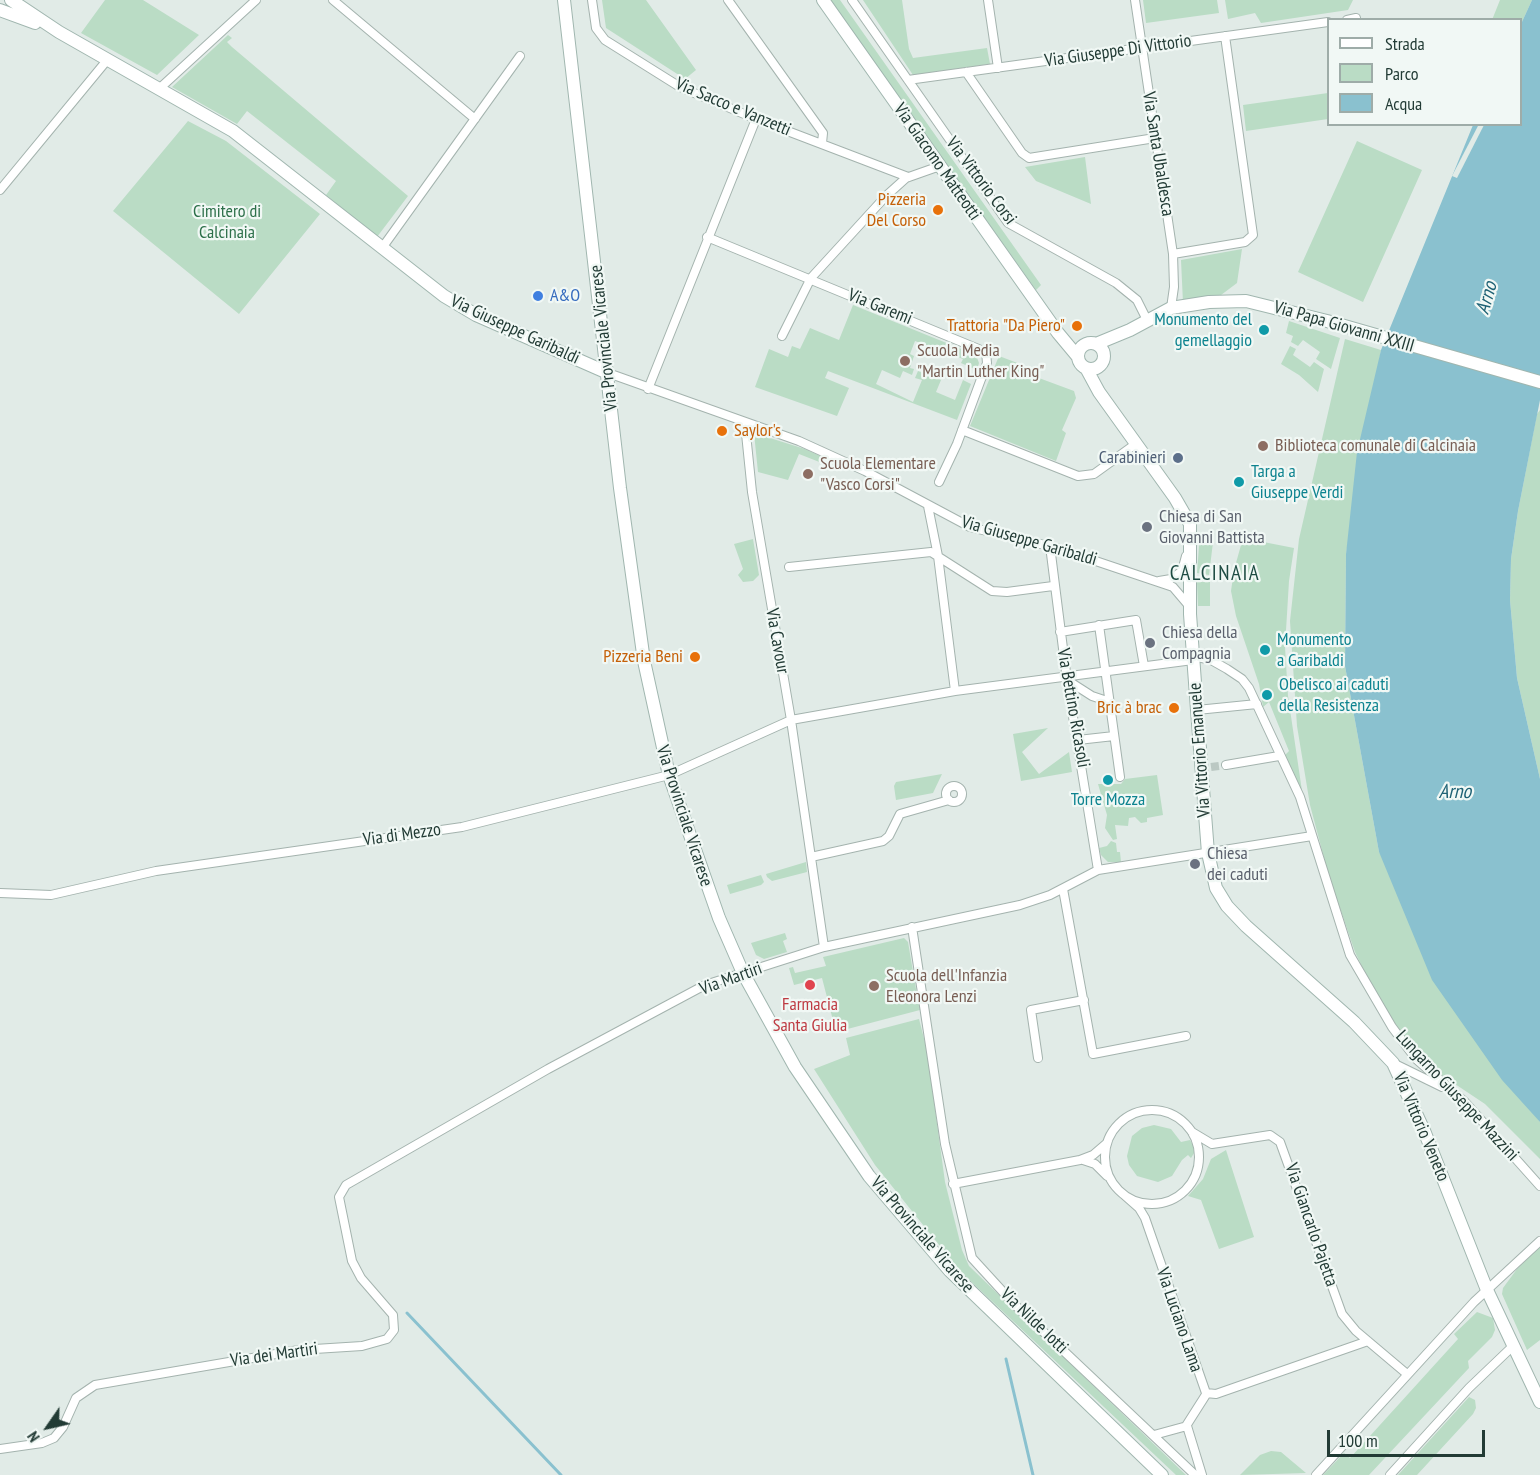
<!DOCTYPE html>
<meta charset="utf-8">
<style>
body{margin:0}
#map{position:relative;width:1540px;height:1475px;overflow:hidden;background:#e1ebe7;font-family:"PT Sans Narrow",sans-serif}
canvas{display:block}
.legend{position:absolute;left:1327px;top:18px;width:195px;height:108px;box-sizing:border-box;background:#f1f8f5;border:2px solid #9eaca8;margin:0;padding:8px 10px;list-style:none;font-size:18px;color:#223b35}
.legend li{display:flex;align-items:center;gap:12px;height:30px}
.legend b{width:30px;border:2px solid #9eaca8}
.north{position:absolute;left:18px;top:1397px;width:60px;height:60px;-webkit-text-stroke:4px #f1f8f5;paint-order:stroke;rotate:236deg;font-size:16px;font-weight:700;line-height:24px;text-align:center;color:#223b35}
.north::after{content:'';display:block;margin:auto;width:21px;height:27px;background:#223b35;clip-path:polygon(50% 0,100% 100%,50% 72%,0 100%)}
.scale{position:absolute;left:1327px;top:1430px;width:158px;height:27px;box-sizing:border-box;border:3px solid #223b35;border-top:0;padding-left:8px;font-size:18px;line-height:21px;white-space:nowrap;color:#223b35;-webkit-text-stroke:4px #f1f8f5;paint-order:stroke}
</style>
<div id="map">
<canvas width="1540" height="1475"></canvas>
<ul class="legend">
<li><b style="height:8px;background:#fff"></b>Strada</li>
<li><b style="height:16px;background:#badcc5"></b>Parco</li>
<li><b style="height:16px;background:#8ac1cf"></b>Acqua</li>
</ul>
<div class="north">N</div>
<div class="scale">100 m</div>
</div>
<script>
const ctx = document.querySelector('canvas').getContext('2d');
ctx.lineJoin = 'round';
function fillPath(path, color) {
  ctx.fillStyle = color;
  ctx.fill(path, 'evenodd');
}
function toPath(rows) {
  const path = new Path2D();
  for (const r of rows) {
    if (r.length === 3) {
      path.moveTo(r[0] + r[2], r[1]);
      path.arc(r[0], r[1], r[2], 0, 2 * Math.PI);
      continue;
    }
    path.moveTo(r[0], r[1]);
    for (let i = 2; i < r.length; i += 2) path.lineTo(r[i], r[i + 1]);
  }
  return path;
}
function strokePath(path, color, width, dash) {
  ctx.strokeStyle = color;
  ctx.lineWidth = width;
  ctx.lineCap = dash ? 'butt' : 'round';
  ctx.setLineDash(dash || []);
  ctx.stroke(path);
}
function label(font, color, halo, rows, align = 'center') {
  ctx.font = font + ' "PT Sans Narrow",sans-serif';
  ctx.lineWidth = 4.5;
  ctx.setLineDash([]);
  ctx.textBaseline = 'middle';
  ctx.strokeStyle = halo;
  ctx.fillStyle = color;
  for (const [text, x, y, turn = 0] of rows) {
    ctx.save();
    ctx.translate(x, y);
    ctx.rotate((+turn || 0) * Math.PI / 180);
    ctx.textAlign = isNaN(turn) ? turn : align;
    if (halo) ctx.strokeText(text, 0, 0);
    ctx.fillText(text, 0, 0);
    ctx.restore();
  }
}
const green = toPath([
 [105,0,143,0,199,35,157,75,81,33],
 [602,0,646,0,696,70,685,79,606,28],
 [830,0,840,0,1041,285,1036,290],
 [863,0,902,0,909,49,913,58,987,48,990,64,913,75],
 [1143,0,1217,0,1219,13,1146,23],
 [1225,0,1353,0,1348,10,1261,23,1255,13,1228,19],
 [1500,0,1532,0,1521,24,1520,20,1492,20],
 [228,35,232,38,227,42,232,47,408,196,377,237,326,195,336,181,247,111,237,124,172,87],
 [1328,93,1328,119,1246,131,1243,105],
 [188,121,226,141,320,214,239,314,113,211],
 [1357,141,1422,170,1363,302,1298,272],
 [1085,157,1091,204,1036,181,1025,167],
 [1242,249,1237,283,1217,298,1183,303,1181,260],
 [853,305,976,355,979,363,976,373,974,369,961,363,963,359,915,341,910,354,914,356,910,368,914,369,912,375,903,371,900,378,882,370,876,384,913,402,922,380,915,378,918,371,925,374,927,370,940,375,938,378,941,380,936,392,955,400,963,380,971,384,957,420,828,371,825,378,849,388,837,416,755,387,769,349,788,357,792,346,800,349,810,328,839,340],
 [1289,321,1340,338,1331,369,1316,359,1320,352,1303,340,1298,346,1291,342,1293,336,1286,333],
 [1345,339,1381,350,1346,554,1345,666,1379,852,1540,1122,1540,1159,1485,1104,1434,1070,1407,1041,1376,995,1355,952,1328,873,1310,805,1297,726,1290,621,1299,539],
 [1290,346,1296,349,1293,355,1310,367,1314,362,1324,369,1318,392,1299,375,1281,364],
 [999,356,1020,364,1020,371,1074,391,1076,398,1062,430,1066,433,1056,461,970,426],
 [1540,410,1540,779,1517,678,1510,600,1511,559,1518,511,1537,414],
 [754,433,805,449,829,460,827,465,799,454,788,480,758,472],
 [1200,532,1214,534,1209,575,1197,573],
 [1243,538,1294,548,1289,581,1285,647,1288,696,1302,791,1284,756,1289,751,1269,702,1263,707,1259,684,1236,616,1231,591,1234,570],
 [753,539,759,575,753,581,743,582,738,575,743,569,734,544],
 [1197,582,1210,582,1210,606,1198,606],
 [1048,728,1022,752,1039,774,1069,752,1072,772,1021,781,1013,734],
 [942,774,933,793,896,800,894,786,896,782],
 [1157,775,1163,815,1147,818,1147,822,1141,823,1135,817,1129,818,1128,826,1115,825,1117,839,1113,840,1105,828,1107,815,1098,784,1121,784,1125,779],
 [1111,841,1116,843,1117,852,1120,852,1121,862,1108,862,1101,855,1099,848,1107,846],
 [806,862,807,872,772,881,767,877,766,874],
 [761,875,764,882,761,885,730,894,727,885],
 [785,933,787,939,783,941,787,952,764,959,756,955,751,943],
 [904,938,908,942,917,995,903,1000,918,997,920,1010,836,1032,822,978,794,985,789,968,793,967,795,973,826,966,823,957],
 [919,1019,927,1050,945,1182,962,1250,969,1266,1186,1475,1176,1475,960,1271,875,1165,814,1069,850,1055,846,1038],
 [1154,1125,1171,1129,1181,1142,1190,1140,1196,1150,1191,1158,1188,1155,1182,1160,1172,1176,1158,1182,1137,1176,1129,1165,1127,1156,1132,1136,1142,1128],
 [1226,1150,1254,1237,1219,1249,1201,1200,1188,1196,1203,1179,1211,1159],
 [1540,1246,1540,1340,1527,1350,1502,1294,1503,1288,1517,1269],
 [1477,1312,1493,1318,1495,1330,1492,1337,1468,1361,1469,1368,1369,1475,1323,1475,1344,1453,1350,1458,1458,1339,1454,1334],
 [1469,1397,1475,1400,1476,1408,1473,1414,1417,1475,1398,1475],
 [1271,1451,1281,1452,1306,1473,1240,1475,1260,1455]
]);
const water = toPath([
 [1532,0,1540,0,1540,400,1518,511,1511,559,1510,600,1517,678,1540,779,1540,1122,1502,1080,1432,980,1379,852,1345,666,1346,554,1357,452,1381,350,1473,125,1520,124,1521,24]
]);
const pier = toPath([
 [1479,124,1484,125,1457,178,1452,176]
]);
const stream = toPath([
 [407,1313,561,1475],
 [1006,1359,1033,1475]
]);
const streetTunnel = toPath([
 [1211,767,1226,765]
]);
const street = toPath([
 [333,0,475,119],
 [592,0,596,28,605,40,680,87,756,119,908,177],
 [728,0,823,133,822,143],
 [852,0,1008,223,1116,283,1137,300,1147,320],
 [988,0,998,68],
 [1135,0,1173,254,1174,287,1171,308],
 [1347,20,1356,18],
 [966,72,1022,153,1029,158,1155,138],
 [908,80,1328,22],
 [160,88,256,0],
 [0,190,108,59],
 [707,237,986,352,987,363,957,444,939,482],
 [382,248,520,56],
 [1173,254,1245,242,1253,235,1225,36],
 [782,336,811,278,886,196,906,178,940,166],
 [608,373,799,441,865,471,970,527,1057,548,1173,587,1190,607],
 [648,389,756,119],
 [745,424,752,492,791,720,824,947],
 [962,430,1078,476,1094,474,1137,443],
 [928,506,938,556,955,691],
 [1050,546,1067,680,1098,870],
 [789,567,931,552,992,591,1007,592,1053,586],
 [1159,581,1171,579,1182,571,1186,556],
 [1099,625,1120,777],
 [1060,632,1136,620,1144,666],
 [1193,656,1211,660,1227,669,1242,679,1249,688,1300,797,1350,955,1392,1027,1416,1059,1465,1102,1540,1186],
 [1067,680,1092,696,1110,702],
 [1197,710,1257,704],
 [1078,740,1114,736],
 [1226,765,1279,756],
 [954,794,8],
 [811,857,883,841,889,836,900,814,949,800],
 [1063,889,1093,1054,1186,1036],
 [0,893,51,895,156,871,462,827,669,775,791,720,955,691,1193,660],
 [912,927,945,1144,972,1258,1015,1305,1195,1475],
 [1038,1058,1031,1010,1084,1000],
 [1393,1063,1442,1087],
 [1152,1157,47],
 [1192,1132,1212,1144,1270,1135,1280,1142,1342,1314,1356,1331,1407,1374],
 [1083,1160,1095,1164,1107,1176],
 [953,1184,1080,1160,1093,1155,1107,1143],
 [1122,1193,1139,1208,1145,1218,1206,1393,1216,1394,1368,1341],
 [1186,1426,1207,1393],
 [1154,1435,1187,1426,1202,1475],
 [0,1449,42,1443,54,1438,63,1427,76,1398,95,1385,299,1350,362,1346,387,1339,394,1330,393,1315,361,1278,352,1261,339,1197,346,1185,548,1069,705,985,824,947,1020,905,1050,895,1098,870,1312,836],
 [1316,1475,1474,1302,1540,1241],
 [1390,1475,1469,1388,1512,1347]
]);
const secondary = toPath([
 [11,0,59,32,233,131,444,296,476,315,608,373],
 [564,0,620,488,644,661,669,775,719,918,743,973,795,1067,869,1176,950,1271,1162,1475],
 [823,0,1058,333,1078,357],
 [0,10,35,23],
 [1091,356,13],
 [1096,344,1130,330,1171,308,1209,302,1246,301,1327,321,1540,382],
 [1086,368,1099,392,1175,498,1190,524,1190,614,1197,710,1208,853,1216,888,1227,906,1246,926,1354,1022,1393,1063,1425,1133,1487,1290,1540,1402]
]);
const markers = [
 [938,210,6,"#e8710a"],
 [538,296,6,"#3f7fe0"],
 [1077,326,6,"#e8710a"],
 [1264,330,6,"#0f9aa8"],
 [905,361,6,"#8d6e63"],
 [722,431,6,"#e8710a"],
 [1263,446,6,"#8d6e63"],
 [1178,458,6,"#5c6f8a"],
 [808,474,6,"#8d6e63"],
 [1239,482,6,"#0f9aa8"],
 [1147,527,6,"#6b7280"],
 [1150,643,6,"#6b7280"],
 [1265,650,6,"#0f9aa8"],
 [695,657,6,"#e8710a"],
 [1267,695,6,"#0f9aa8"],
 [1174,708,6,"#e8710a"],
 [1108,780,6,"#0f9aa8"],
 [1195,864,6,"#6b7280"],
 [810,985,6,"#e0444e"],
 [874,986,6,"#8d6e63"]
];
const streetNames = [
 ["Via Giuseppe Di Vittorio",1118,51,-8],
 ["Via Sacco e Vanzetti",733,107,23],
 ["Via Santa Ubaldesca",1158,154,81],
 ["Via Giacomo Matteotti",937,162,55],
 ["Via Vittorio Corsi",981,181,53],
 ["Via Garemi",880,307,22],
 ["Via Papa Giovanni XXIII",1344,327,16],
 ["Via Giuseppe Garibaldi",515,330,25],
 ["Via Provinciale Vicarese",604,338,-96],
 ["Via Giuseppe Garibaldi",1029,541,16],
 ["Via Cavour",777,641,80],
 ["Via Bettino Ricasoli",1073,708,80],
 ["Via Vittorio Emanuele",1200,750,-94],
 ["Via Provinciale Vicarese",684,816,72],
 ["Via di Mezzo",402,835,-8],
 ["Via Martiri",731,979,-20],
 ["Lungarno Giuseppe Mazzini",1457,1096,47],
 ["Via Vittorio Veneto",1421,1127,67],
 ["Via Giancarlo Pajetta",1311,1225,71],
 ["Via Provinciale Vicarese",922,1235,49],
 ["Via Luciano Lama",1179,1320,71],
 ["Via Nilde Iotti",1034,1321,44],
 ["Via dei Martiri",274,1355,-8]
];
const foodNames = [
 ["Pizzeria",926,200],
 ["Del Corso",926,221],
 ["Trattoria \"Da Piero\"",1065,326],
 ["Saylor's",734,431,"left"],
 ["Pizzeria Beni",683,657],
 ["Bric à brac",1162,708]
];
const parkNames = [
 ["Cimitero di",227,212],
 ["Calcinaia",227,233]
];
const shopNames = [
 ["A&O",550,296]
];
const cultureNames = [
 ["Monumento del",1252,320,"right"],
 ["gemellaggio",1252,341,"right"],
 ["Targa a",1251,472],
 ["Giuseppe Verdi",1251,493],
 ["Monumento",1277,640],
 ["a Garibaldi",1277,661],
 ["Obelisco ai caduti",1279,685],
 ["della Resistenza",1279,706],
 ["Torre Mozza",1108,800,"center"]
];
const educationNames = [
 ["Scuola Media",917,351],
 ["\"Martin Luther King\"",917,372],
 ["Biblioteca comunale di Calcinaia",1275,446],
 ["Scuola Elementare",820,464],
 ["\"Vasco Corsi\"",820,485],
 ["Scuola dell'Infanzia",886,976],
 ["Eleonora Lenzi",886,997]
];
const serviceNames = [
 ["Carabinieri",1166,458]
];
const worshipNames = [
 ["Chiesa di San",1159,517],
 ["Giovanni Battista",1159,538],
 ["Chiesa della",1162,633],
 ["Compagnia",1162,654],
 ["Chiesa",1207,854],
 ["dei caduti",1207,875]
];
const healthNames = [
 ["Farmacia",810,1005],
 ["Santa Giulia",810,1026]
];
const waterNames = [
 ["Arno",1487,298,-74],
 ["Arno",1455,792]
];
const quarterNames = [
 ["CALCINAIA",1215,574]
];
fillPath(green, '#badcc5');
fillPath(water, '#8ac1cf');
fillPath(pier, '#e1ebe7');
strokePath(stream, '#8ac1cf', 3);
strokePath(streetTunnel, '#bbc8c3', 8, [8, 4]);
strokePath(street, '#a4b3ae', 10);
strokePath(secondary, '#a0b6af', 14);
strokePath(street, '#fff', 8);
strokePath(secondary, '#fff', 12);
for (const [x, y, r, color] of markers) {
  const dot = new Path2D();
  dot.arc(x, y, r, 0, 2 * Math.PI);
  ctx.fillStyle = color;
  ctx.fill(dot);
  strokePath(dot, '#f1f8f5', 2);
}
label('18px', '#223b35', '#f1f8f5', streetNames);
label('18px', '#c56008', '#f1f8f5', foodNames, 'right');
label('18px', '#2d704a', '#f1f8f5', parkNames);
label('18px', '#366cbe', '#f1f8f5', shopNames, 'left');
label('18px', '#0d838f', '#f1f8f5', cultureNames, 'left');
label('18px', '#785e54', '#f1f8f5', educationNames, 'left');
label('18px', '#4e5e75', '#f1f8f5', serviceNames, 'right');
label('18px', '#5b616d', '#f1f8f5', worshipNames, 'left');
label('18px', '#be3a42', '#f1f8f5', healthNames);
label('italic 20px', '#1e6275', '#f1f8f5', waterNames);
ctx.letterSpacing = '1.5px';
label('21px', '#1e4c43', '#f1f8f5', quarterNames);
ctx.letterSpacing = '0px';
</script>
